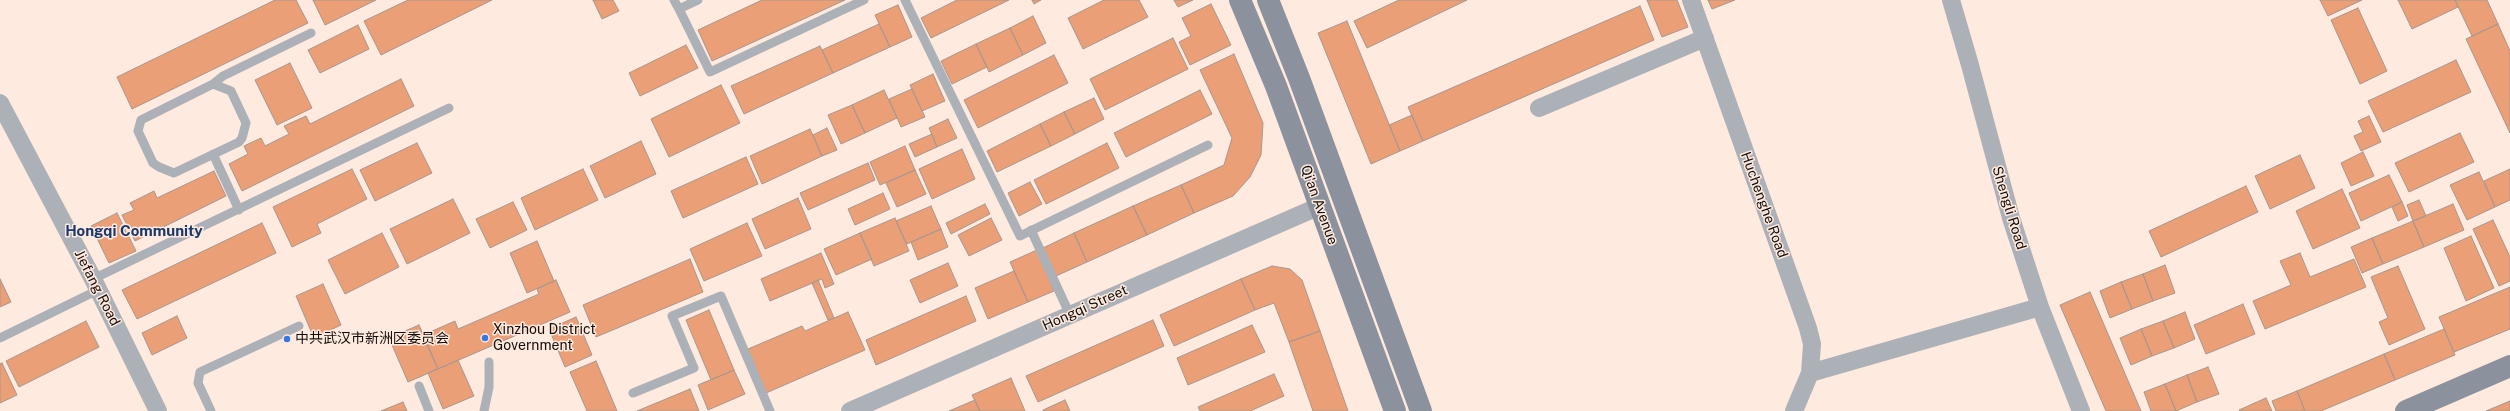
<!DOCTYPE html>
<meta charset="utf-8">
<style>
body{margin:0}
canvas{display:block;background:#ffeadf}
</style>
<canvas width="2510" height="411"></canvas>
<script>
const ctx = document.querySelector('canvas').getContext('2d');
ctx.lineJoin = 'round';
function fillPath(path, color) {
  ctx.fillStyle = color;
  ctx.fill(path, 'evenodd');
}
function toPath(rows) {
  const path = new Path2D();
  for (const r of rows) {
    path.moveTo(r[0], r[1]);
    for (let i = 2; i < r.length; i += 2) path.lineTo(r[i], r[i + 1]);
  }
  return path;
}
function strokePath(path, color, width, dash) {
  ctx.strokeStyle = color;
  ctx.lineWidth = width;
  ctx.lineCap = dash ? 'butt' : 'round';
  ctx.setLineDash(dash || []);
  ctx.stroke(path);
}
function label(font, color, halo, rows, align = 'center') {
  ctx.font = font + ' "Public Sans","Noto Sans SC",sans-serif';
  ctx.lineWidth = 3;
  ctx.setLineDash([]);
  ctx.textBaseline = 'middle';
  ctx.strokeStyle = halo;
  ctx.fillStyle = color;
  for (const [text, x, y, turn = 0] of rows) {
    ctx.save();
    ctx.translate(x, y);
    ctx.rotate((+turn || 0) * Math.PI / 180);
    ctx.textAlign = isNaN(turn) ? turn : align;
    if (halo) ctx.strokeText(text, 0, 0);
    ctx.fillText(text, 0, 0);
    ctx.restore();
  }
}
const building = toPath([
 [275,0,296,0,308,23,132,109,117,77,275,0],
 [313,0,376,0,325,25,313,0],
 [408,0,492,0,381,55,364,21,408,0],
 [593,0,613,0,619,11,602,19,593,0],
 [762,0,845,0,712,61,698,30,762,0],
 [957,0,1009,0,931,38,921,18,957,0],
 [1032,0,1041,0,1034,4,1032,0],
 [1104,0,1139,0,1148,17,1083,49,1068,18,1104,0],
 [1174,0,1193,0,1178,7,1174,0],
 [1399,0,1467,0,1367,48,1354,21,1399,0],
 [1647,0,1677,0,1688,27,1662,37,1647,0],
 [1708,0,1735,0,1712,9,1708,0],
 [2320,0,2362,0,2328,16,2320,0],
 [2398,0,2455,0,2458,7,2412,29,2398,0],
 [2455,0,2487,0,2498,24,2472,36,2455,0],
 [1211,4,1231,45,1190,65,1179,42,1191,36,1182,18,1211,4],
 [898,5,912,37,890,47,875,15,898,5],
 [1640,6,1654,40,1423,141,1408,107,1640,6],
 [2358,8,2387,71,2360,84,2331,20,2358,8],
 [1033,16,1046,43,1023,55,1010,28,1033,16],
 [1347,21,1400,151,1371,164,1318,33,1347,21],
 [879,24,890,47,833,73,822,50,879,24],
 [2498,24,2510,51,2510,133,2466,39,2498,24],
 [358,25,369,49,320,73,308,50,358,25],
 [1010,28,1023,55,989,72,976,44,1010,28],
 [1173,38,1188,69,1105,110,1090,79,1173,38],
 [976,44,987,67,952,84,941,61,976,44],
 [686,45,698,68,640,96,629,73,686,45],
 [820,46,833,73,744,114,731,86,820,46],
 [1234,54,1263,123,1261,155,1250,177,1233,196,1194,213,1181,185,1224,165,1232,138,1200,70,1234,54],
 [1054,55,1068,83,978,128,964,100,1054,55],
 [2456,60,2471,92,2383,132,2368,101,2456,60],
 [290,63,312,108,277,125,255,80,290,63],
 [933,74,945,101,922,111,910,85,933,74],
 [401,79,414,106,242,191,229,164,248,154,244,146,261,138,265,146,289,134,284,126,306,116,310,124,401,79],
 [721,85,740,123,669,157,651,119,721,85],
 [912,89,925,117,901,127,889,99,912,89],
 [884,90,897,118,865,133,852,105,884,90],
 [1200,90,1212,114,1126,157,1114,133,1200,90],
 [1094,98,1104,119,1075,134,1064,112,1094,98],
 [852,105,865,133,841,144,828,115,852,105],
 [1064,112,1075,134,1051,146,1040,124,1064,112],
 [1412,115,1423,141,1400,151,1389,125,1412,115],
 [2369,116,2381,142,2361,151,2354,136,2363,132,2358,121,2369,116],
 [948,119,957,138,937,147,929,128,948,119],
 [1040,124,1051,146,997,172,987,151,1040,124],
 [827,128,837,150,822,156,813,135,827,128],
 [810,129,822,156,762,184,750,156,810,129],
 [2460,133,2474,162,2409,192,2395,163,2460,133],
 [932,134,937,147,915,157,909,144,932,134],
 [641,141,656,174,605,198,590,166,641,141],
 [417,143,432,173,375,201,360,170,417,143],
 [1107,143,1119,168,1046,204,1034,180,1107,143],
 [905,146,915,170,880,185,870,162,905,146],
 [962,149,975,179,932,199,919,169,962,149],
 [2363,152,2374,176,2351,186,2341,163,2363,152],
 [2300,155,2315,188,2270,209,2255,176,2300,155],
 [746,157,758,184,683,218,671,191,746,157],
 [868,163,875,180,808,210,800,193,868,163],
 [352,169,367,199,317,224,321,233,292,247,273,207,352,169],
 [583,169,598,200,535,230,521,198,583,169],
 [2510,169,2510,200,2495,207,2484,181,2510,169],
 [915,170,926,194,897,207,886,183,915,170],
 [214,171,226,196,135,241,122,215,134,210,130,203,154,191,157,198,214,171],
 [2479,172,2495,207,2467,220,2450,185,2479,172],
 [2389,175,2402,202,2361,221,2349,193,2389,175],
 [1030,182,1042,204,1019,216,1008,193,1030,182],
 [1181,185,1194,213,1147,235,1133,206,1181,185],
 [2246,186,2258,212,2161,257,2149,231,2246,186],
 [2342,189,2360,228,2313,249,2296,211,2342,189],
 [883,193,890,209,855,225,848,209,883,193],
 [798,198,811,229,765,249,752,219,798,198],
 [453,199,470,233,407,264,390,229,453,199],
 [2419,200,2426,216,2413,221,2407,205,2419,200],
 [513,202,527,230,490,248,476,219,513,202],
 [2402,202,2408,216,2398,221,2392,207,2402,202],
 [985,204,990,214,951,234,946,223,985,204],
 [2453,204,2464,230,2424,247,2413,221,2453,204],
 [931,206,941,229,907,244,896,221,931,206],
 [1133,206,1147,235,1087,262,1074,233,1133,206],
 [117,213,136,251,109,263,91,226,117,213],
 [895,218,909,251,874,266,860,233,895,218],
 [991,218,1002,240,969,256,958,235,991,218],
 [2493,220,2510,257,2510,281,2499,286,2473,229,2493,220],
 [2413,221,2424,247,2383,264,2372,238,2413,221],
 [262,223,276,253,137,319,122,290,262,223],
 [747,223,762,256,704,281,690,249,747,223],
 [941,229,948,247,918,260,911,242,941,229],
 [382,233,399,267,345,294,328,260,382,233],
 [860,233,872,259,836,275,824,249,860,233],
 [1074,233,1087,262,1056,276,1043,248,1074,233],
 [2471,236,2494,288,2466,301,2444,248,2471,236],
 [2372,238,2383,264,2362,273,2351,247,2372,238],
 [537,241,554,281,527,293,510,253,537,241],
 [1037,250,1054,291,1028,302,1010,262,1037,250],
 [821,253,834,284,825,288,822,279,770,301,761,279,821,253],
 [2300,253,2310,277,2354,259,2366,287,2265,329,2253,301,2291,285,2280,261,2300,253],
 [690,259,703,292,596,337,583,305,690,259],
 [948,263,958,286,920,303,910,280,948,263],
 [2165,265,2175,293,2153,301,2143,274,2165,265],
 [1272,266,1290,269,1302,280,1320,331,1289,342,1274,303,1255,310,1241,279,1272,266],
 [2398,266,2425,329,2389,345,2379,322,2388,318,2371,277,2398,266],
 [1014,271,1028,302,988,319,975,288,1014,271],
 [2143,274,2153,301,2132,309,2121,282,2143,274],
 [0,279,11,302,0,307,0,279],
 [1241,279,1255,310,1174,346,1160,315,1241,279],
 [556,280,570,312,438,369,426,343,433,340,430,332,455,321,458,329,539,294,537,289,556,280],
 [818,280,834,318,828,320,812,283,818,280],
 [2121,282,2132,309,2110,318,2100,291,2121,282],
 [323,284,341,325,314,338,296,296,323,284],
 [2510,287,2510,329,2454,352,2439,317,2510,287],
 [2090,292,2141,411,2106,411,2060,305,2090,292],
 [966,296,976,321,876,365,866,340,966,296],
 [2243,304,2255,334,2206,354,2194,325,2243,304],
 [709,310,734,370,711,380,686,320,709,310],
 [848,312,865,350,766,393,748,349,802,326,805,331,848,312],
 [2185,312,2195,339,2174,348,2163,321,2185,312],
 [177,316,187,338,152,355,142,333,177,316],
 [576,317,592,355,565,367,549,329,576,317],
 [1153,320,1164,346,1038,402,1026,376,1153,320],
 [86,321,99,347,19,387,6,361,86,321],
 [2163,321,2174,348,2152,356,2141,329,2163,321],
 [419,325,438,369,408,382,389,338,419,325],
 [1252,325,1265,352,1188,385,1177,358,1252,325],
 [2141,329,2152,356,2131,365,2120,338,2141,329],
 [2444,329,2455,355,2395,380,2384,354,2444,329],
 [1320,331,1348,411,1313,411,1289,342,1320,331],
 [2384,354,2395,380,2321,411,2305,411,2297,391,2384,354],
 [458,360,474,396,443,409,428,373,458,360],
 [596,361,617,411,587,411,570,372,596,361],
 [2,363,17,395,0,403,0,364,2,363],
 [2208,367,2219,394,2197,402,2187,375,2208,367],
 [734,370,745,394,708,410,698,385,734,370],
 [1274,374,1284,396,1250,411,1200,411,1198,407,1274,374],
 [2187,375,2197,402,2176,411,2165,384,2187,375],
 [1011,378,1025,411,980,411,972,395,1011,378],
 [2165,384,2176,411,2151,411,2144,392,2165,384],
 [690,389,699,411,637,411,690,389],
 [2297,391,2305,411,2276,411,2272,401,2297,391],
 [2266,398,2272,411,2240,411,2239,410,2266,398],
 [975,400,980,411,949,411,975,400],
 [1065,400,1070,411,1043,411,1043,410,1065,400],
 [2510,401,2510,411,2486,411,2510,401],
 [403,402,407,411,381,411,403,402]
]);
const lane = toPath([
 [674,0,679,9,698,0],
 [905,0,1020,236,1208,145],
 [679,9,710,72,864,0],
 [213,84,231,91,246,123,242,138,239,142,174,173,159,167,153,163,138,131,141,120,213,84],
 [213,84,223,76,311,33],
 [213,154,239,210],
 [1031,230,1070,315],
 [93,279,449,108],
 [0,338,98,290],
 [419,386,429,411],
 [633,393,694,368,672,316,721,296,770,411],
 [211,411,198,383,200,372,299,326],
 [484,411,489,387,489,362]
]);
const street = toPath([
 [1691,0,1808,328,1812,344,1810,373,1794,411],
 [1951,0,1970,65,2011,218,2040,307,2081,411],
 [0,103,93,279,158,411],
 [1539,108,1705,38],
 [1810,373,2040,307],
 [850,411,1320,206]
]);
const secondary = toPath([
 [1240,0,1276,86,1395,411],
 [1268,0,1299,78,1421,411],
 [2406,411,2510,366]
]);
const markers = [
 [485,338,4,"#3577e5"],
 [287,339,4,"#3577e5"]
];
const streetNames = [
 ["Qi'an Avenue",1319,205,70],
 ["Huchenghe Road",1764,205,70],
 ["Shengli Road",2009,208,73],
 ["Jiefang Road",97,288,63],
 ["Hongqi Street",1085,308,-24]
];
const poiNames = [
 ["Xinzhou District",493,330],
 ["Government",493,346],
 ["中共武汉市新洲区委员会",295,339]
];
const neighbourhoodNames = [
 ["Hongqi Community",134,231]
];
fillPath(building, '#eb9f77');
strokePath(building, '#a9968d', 1);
strokePath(lane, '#acb1b8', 9);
strokePath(street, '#acb1b8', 18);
strokePath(secondary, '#8c929d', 22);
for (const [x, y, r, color] of markers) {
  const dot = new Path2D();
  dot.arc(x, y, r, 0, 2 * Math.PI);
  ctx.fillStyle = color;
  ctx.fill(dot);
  strokePath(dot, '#ffeadf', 1.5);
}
label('14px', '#120c08', '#ffeadf', streetNames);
label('14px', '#120c08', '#ffeadf', poiNames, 'left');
label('bold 15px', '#17376d', '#ffeadf', neighbourhoodNames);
</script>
